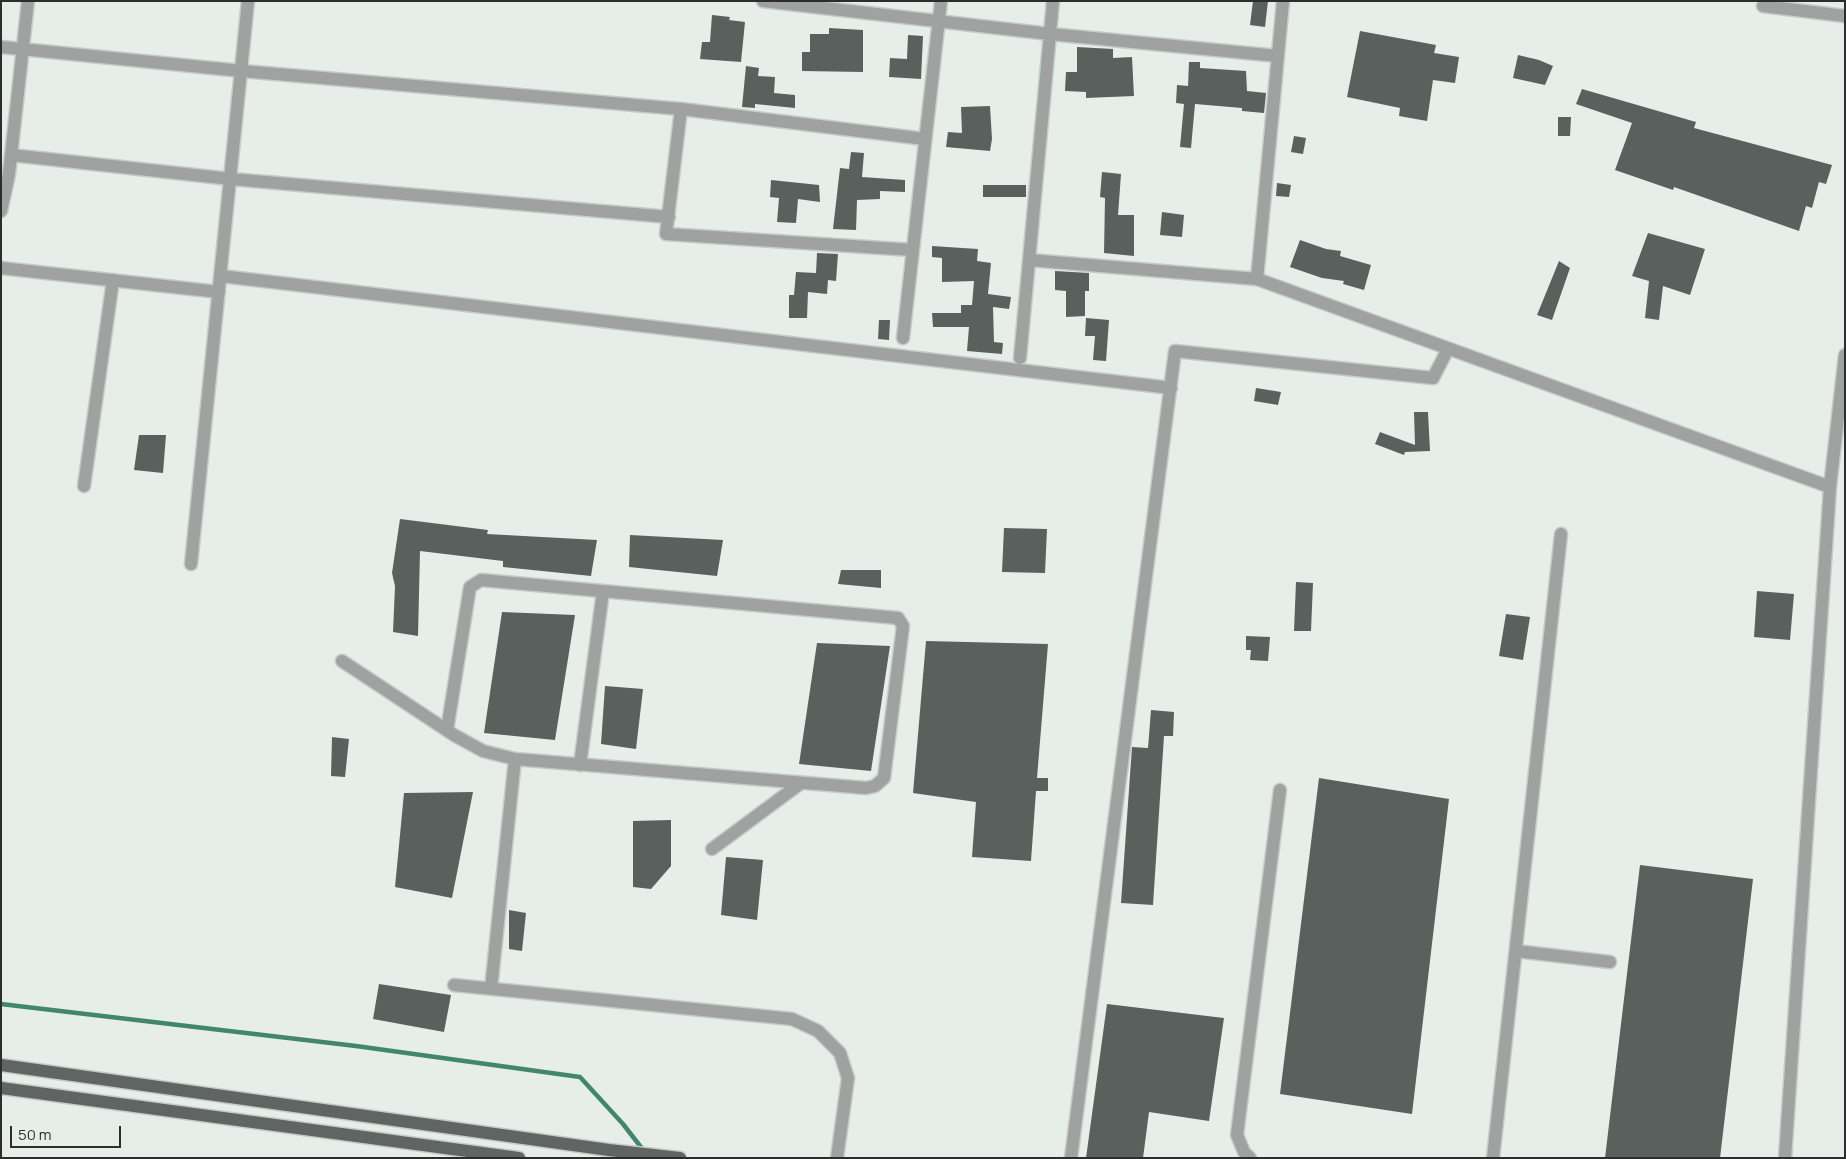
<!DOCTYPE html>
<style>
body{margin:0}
#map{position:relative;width:1846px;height:1159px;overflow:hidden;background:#e7eeea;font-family:Manrope,sans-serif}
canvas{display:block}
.frame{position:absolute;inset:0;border:2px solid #2b2e2d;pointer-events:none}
.scale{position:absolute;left:10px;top:1126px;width:111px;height:22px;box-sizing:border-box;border:2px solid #2b2e2d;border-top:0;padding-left:6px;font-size:15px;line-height:18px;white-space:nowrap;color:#2b2e2d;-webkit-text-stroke:4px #e7eeea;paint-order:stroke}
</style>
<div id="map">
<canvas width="1846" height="1159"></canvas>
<div class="frame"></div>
<div class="scale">50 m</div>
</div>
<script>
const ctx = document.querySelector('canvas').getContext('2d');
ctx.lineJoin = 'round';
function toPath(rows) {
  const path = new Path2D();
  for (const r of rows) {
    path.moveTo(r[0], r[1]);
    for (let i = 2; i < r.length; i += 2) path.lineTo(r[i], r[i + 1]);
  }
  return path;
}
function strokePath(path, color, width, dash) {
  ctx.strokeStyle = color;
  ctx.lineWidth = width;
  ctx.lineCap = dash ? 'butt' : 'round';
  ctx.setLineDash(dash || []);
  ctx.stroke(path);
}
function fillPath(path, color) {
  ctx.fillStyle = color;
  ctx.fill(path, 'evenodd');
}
const stream = toPath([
 [1,1004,356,1046,580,1077,623,1124,644,1151]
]);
const building = toPath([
 [1253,1,1268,1,1265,27,1250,25],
 [712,15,730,17,729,20,745,22,741,62,700,59,702,42,710,42],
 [829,28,863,30,863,72,802,71,802,52,810,52,810,34,829,34],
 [1360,31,1436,45,1434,53,1459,57,1455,83,1433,80,1427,121,1399,116,1400,108,1347,97],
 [908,35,923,36,921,79,889,77,890,58,907,59],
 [1077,47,1113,49,1113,58,1132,57,1134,96,1086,98,1086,92,1065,91,1066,72,1077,72],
 [1518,55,1539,60,1553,66,1545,85,1513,78],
 [1189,62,1200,62,1200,68,1246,71,1247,91,1266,93,1264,113,1242,111,1242,108,1195,104,1191,148,1180,147,1184,104,1176,103,1177,85,1188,86],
 [746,66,759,68,758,76,775,77,774,93,795,95,795,108,755,104,755,108,742,107],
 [1582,89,1696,122,1694,128,1832,165,1826,184,1819,182,1812,208,1806,206,1799,231,1674,187,1673,190,1615,170,1632,123,1576,104],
 [990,106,992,139,990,151,946,147,948,132,962,133,961,107],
 [1558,117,1571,117,1570,136,1558,136],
 [1294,136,1306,138,1303,154,1291,152],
 [851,152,864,153,862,177,905,180,905,192,880,191,880,199,857,200,856,230,833,229,840,168,849,169],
 [1102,172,1121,174,1118,215,1134,215,1134,256,1104,253,1105,198,1100,197],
 [771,180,819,185,820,202,798,199,796,223,777,222,779,198,770,197],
 [1277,183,1291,185,1289,197,1276,196],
 [983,185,1026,185,1026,197,983,197],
 [1162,212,1184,215,1182,237,1160,235],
 [1648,233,1705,249,1690,295,1663,286,1659,320,1645,318,1649,281,1632,276],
 [1300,240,1326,249,1341,251,1340,256,1371,265,1364,290,1343,284,1344,281,1322,278,1290,267],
 [932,246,978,249,977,261,991,263,988,294,1011,297,1009,309,993,307,994,342,1003,343,1002,354,967,351,969,327,933,327,932,313,961,313,961,305,972,305,974,281,942,282,942,258,932,257],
 [817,253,838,254,836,281,828,280,827,294,808,292,807,318,789,318,789,295,794,295,796,272,816,273],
 [1559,261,1570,268,1552,320,1537,315],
 [1055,271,1089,273,1089,291,1085,291,1085,316,1066,317,1066,291,1055,290],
 [1086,318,1109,320,1106,361,1093,360,1095,336,1085,336],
 [879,320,890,320,889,340,878,339],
 [1256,388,1281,392,1278,405,1254,401],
 [1414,412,1428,412,1430,451,1405,452,1404,455,1375,444,1380,432,1415,445],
 [139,435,166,435,163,473,134,470],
 [400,519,488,530,487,534,597,540,591,576,503,567,503,561,420,551,418,636,393,632,395,586,392,573],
 [1004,528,1047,529,1045,573,1002,572],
 [630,535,723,540,717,576,629,567],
 [841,570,881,570,881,588,838,584],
 [1296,582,1313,583,1311,631,1294,631],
 [1757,591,1794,594,1790,640,1754,637],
 [502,612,575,615,555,740,484,733],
 [1506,614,1530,617,1523,660,1499,656],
 [1246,636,1270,637,1268,661,1250,660,1251,650,1246,650],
 [926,641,1048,644,1037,778,1048,778,1048,791,1036,791,1031,861,972,857,976,802,913,793],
 [817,643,890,646,871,771,799,764],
 [605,686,643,689,636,749,601,744],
 [1151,710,1174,712,1173,736,1164,736,1153,905,1121,903,1132,747,1148,748],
 [332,737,349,739,345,777,331,776],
 [1319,778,1449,799,1412,1114,1280,1094],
 [473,792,452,898,395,887,404,793],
 [671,820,671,866,651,889,633,887,633,821],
 [726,857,763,860,757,920,721,915],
 [1640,865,1753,879,1720,1158,1605,1158],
 [509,910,526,913,522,951,509,949],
 [379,984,451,995,444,1032,373,1019],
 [1107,1004,1224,1018,1209,1121,1149,1112,1143,1158,1086,1158]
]);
const minor = toPath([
 [763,1,1050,34,1278,56],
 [1763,6,1845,16],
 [1,47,242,71,681,109,925,139],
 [681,109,666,234,913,250],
 [11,155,231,179,669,217],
 [1,211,9,174,28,1],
 [1029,260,1257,279,1830,487],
 [1,268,219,292],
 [221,276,1171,388],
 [1257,279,1283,1],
 [903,338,941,1],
 [1020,358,1053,1],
 [84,486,113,280],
 [191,564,248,1],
 [342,661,454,735,483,751,515,759,866,788,875,786,884,778,903,626,898,618,481,580,470,587,447,730],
 [580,765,603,591],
 [712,849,801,783],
 [1516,951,1610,962],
 [454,985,792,1019,818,1031,840,1053,848,1078,837,1158],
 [491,989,515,759],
 [1071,1158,1175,351,1433,378,1448,349],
 [1250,1158,1244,1152,1237,1135,1280,790],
 [1493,1158,1561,534],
 [1785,1158,1830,487,1845,355]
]);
const major = toPath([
 [1,1065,609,1150,680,1158],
 [1,1088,519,1158]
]);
strokePath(stream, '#42866d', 4.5);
fillPath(building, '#5a605d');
strokePath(minor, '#c5cbc8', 15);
strokePath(major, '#c5cbc8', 15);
strokePath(minor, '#9fa2a1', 12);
strokePath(major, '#606563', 12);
</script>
